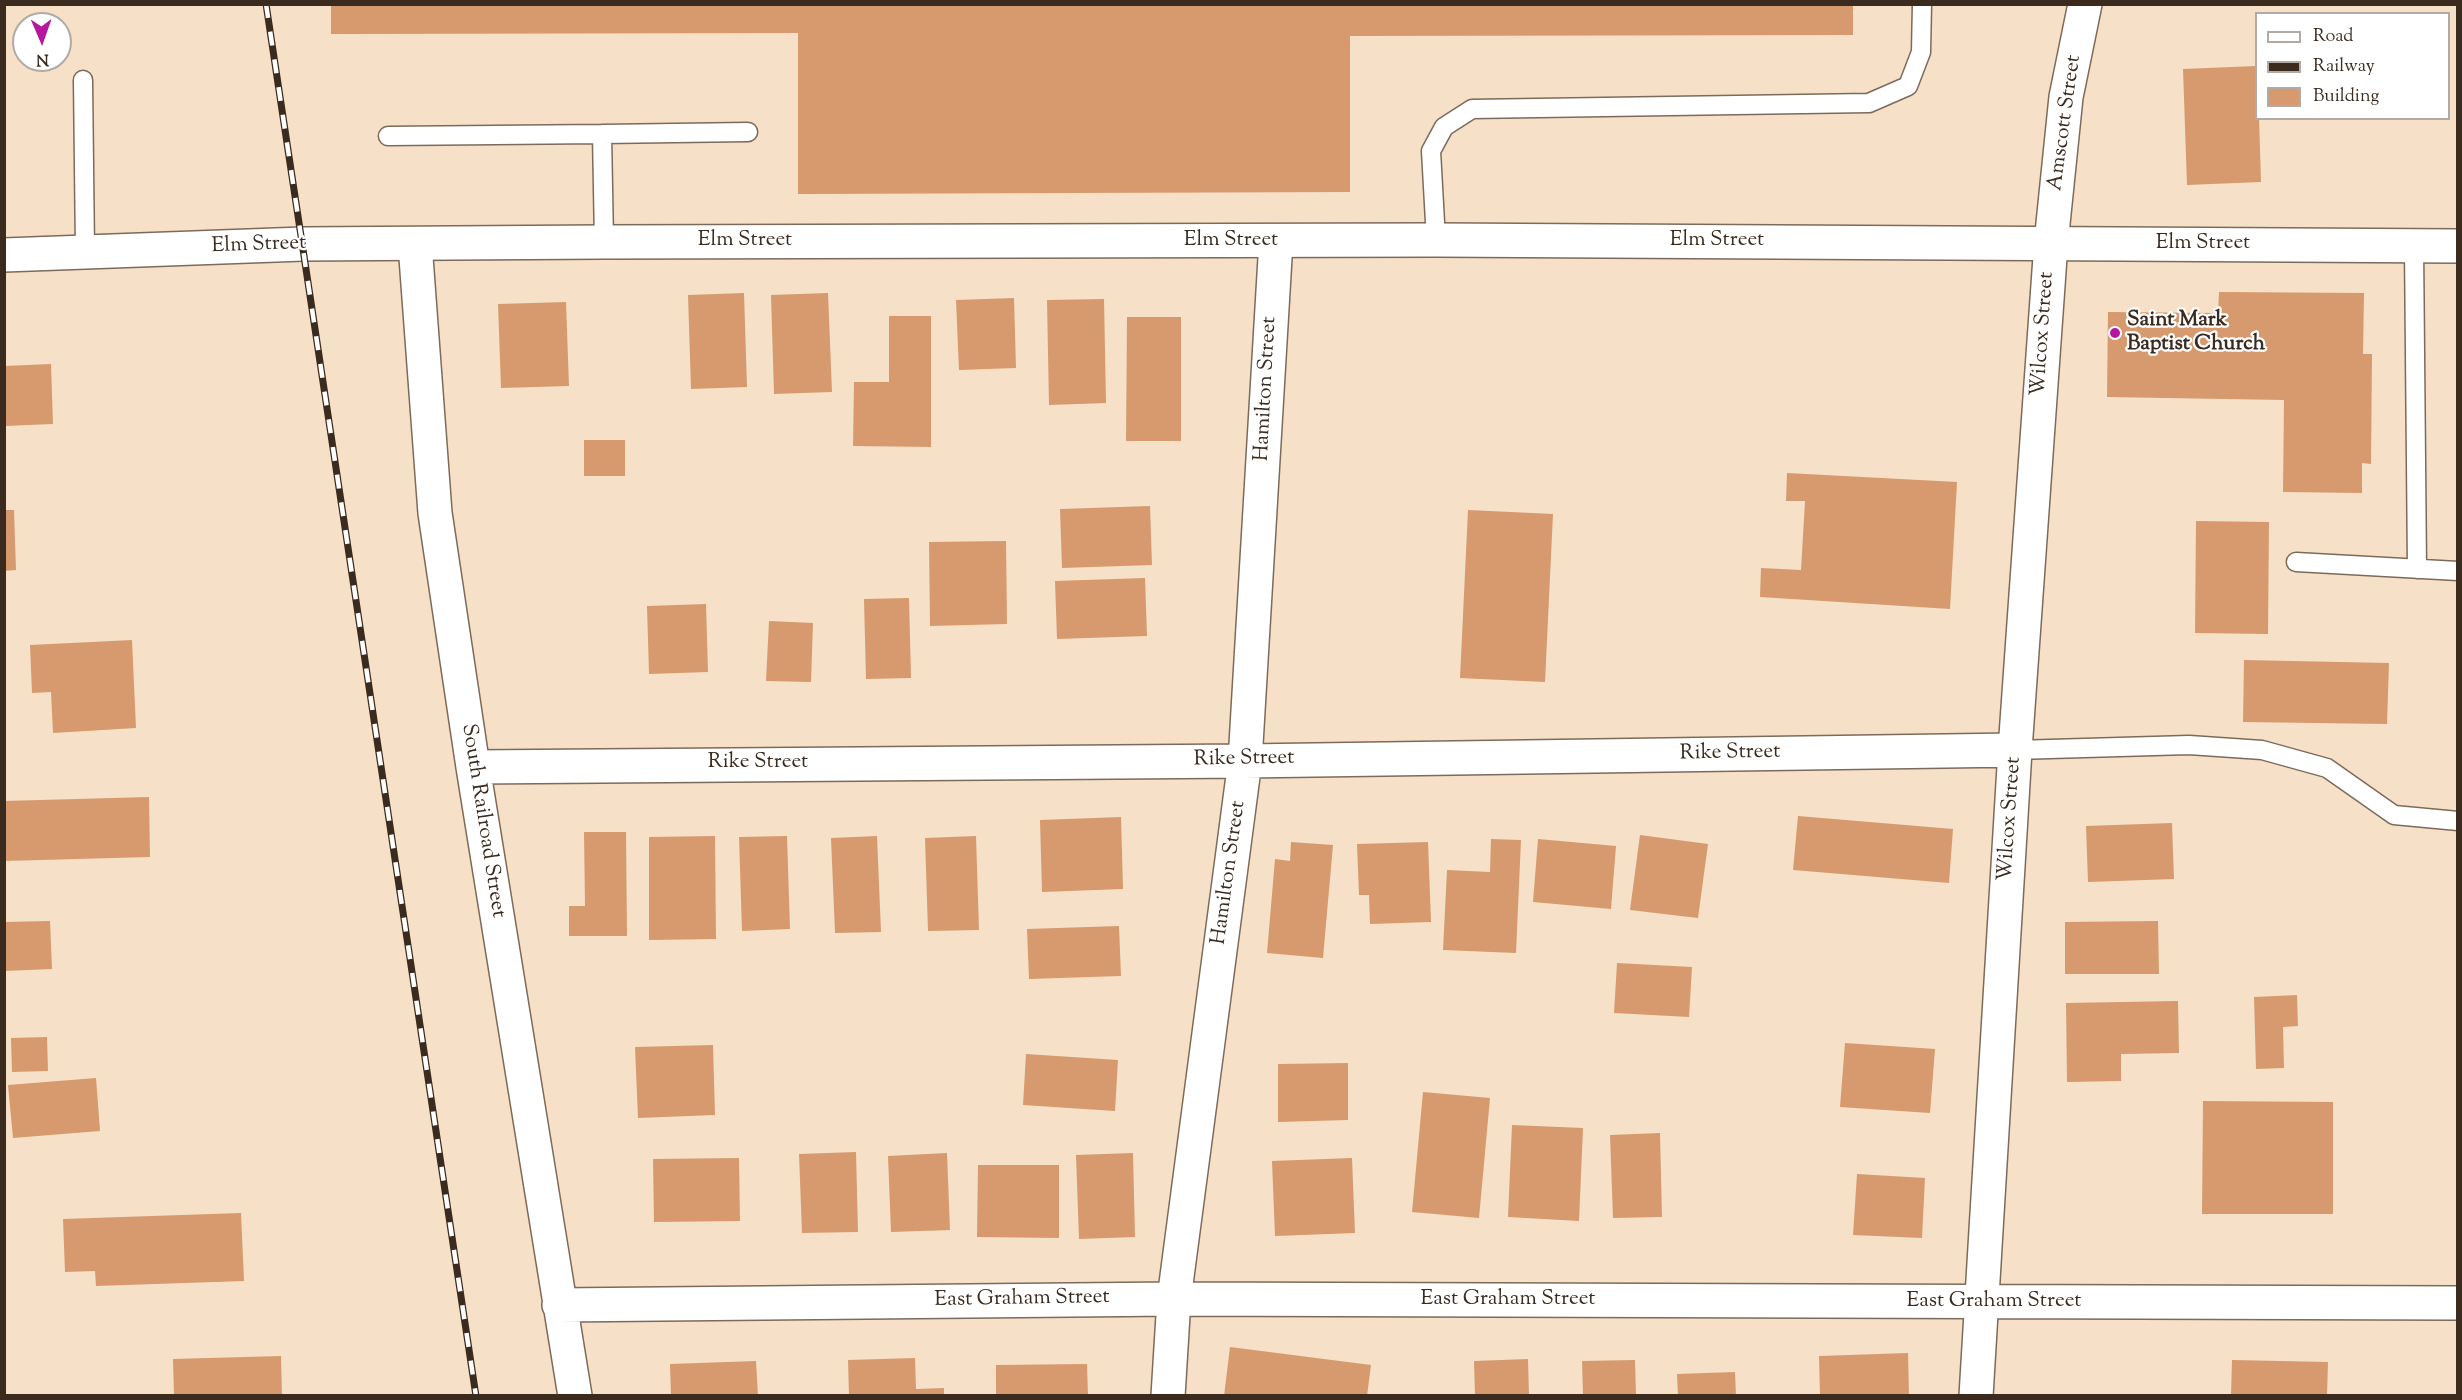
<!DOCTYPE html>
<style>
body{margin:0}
#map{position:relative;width:2462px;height:1400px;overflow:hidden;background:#f6e0c8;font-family:"Sorts Mill Goudy",serif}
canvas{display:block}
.frame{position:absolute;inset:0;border:6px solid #3b2a1e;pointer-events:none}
.legend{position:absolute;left:2255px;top:12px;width:195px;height:108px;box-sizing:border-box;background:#fff;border:2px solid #b1aaa5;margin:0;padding:8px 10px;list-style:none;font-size:18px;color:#3b2a1e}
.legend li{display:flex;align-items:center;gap:12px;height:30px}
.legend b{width:30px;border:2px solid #b1aaa5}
.north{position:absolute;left:12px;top:12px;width:60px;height:60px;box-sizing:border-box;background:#fff;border:2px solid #b1aaa5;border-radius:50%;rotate:178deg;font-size:16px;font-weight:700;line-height:24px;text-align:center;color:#3b2a1e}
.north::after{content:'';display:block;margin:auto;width:21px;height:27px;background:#b5179e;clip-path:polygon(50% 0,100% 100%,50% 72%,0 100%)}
</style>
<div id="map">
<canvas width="2462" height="1400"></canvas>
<div class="frame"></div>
<ul class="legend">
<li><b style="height:8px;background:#fff"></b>Road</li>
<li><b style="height:8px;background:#3b2a1e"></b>Railway</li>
<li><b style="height:16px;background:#d69a6e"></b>Building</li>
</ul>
<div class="north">N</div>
</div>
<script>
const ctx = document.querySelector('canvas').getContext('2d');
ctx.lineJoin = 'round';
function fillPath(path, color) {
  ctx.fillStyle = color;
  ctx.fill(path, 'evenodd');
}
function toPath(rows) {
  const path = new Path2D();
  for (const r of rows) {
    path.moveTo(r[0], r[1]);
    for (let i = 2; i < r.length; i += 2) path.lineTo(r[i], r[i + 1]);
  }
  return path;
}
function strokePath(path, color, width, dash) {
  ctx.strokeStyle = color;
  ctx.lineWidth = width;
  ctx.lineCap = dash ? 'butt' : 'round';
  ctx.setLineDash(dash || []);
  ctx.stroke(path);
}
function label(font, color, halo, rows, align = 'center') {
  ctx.font = font + ' "Sorts Mill Goudy",serif';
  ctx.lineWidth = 4.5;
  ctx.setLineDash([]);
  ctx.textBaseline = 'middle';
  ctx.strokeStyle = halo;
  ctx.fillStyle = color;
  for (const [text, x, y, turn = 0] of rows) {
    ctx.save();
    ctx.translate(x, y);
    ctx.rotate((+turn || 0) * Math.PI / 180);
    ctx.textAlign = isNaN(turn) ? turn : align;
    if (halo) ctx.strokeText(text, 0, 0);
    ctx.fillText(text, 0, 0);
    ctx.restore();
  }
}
const building = toPath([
 [331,4,1853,4,1853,35,1350,36,1350,192,798,194,798,33,331,34],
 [2256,66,2256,118,2259,118,2261,182,2187,185,2183,69],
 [2219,292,2364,293,2363,354,2372,354,2371,464,2362,463,2362,493,2283,492,2284,400,2107,397,2108,312,2218,313],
 [744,293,747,387,691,389,688,295],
 [828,293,832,392,774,394,771,295],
 [1014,298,1016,368,959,370,956,300],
 [1104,299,1106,403,1049,405,1047,300],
 [566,302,569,386,501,388,498,304],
 [889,316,931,316,931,447,853,446,854,382,889,382],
 [1127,317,1181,317,1181,441,1126,441],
 [51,364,53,424,4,426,4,366],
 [584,440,625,440,625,476,584,476],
 [1787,473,1957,482,1950,609,1760,597,1761,568,1801,570,1805,501,1786,501],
 [1150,506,1152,565,1062,568,1060,509],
 [4,510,14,510,16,570,4,571],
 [1468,510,1553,514,1545,682,1460,678],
 [2196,521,2269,522,2268,634,2195,633],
 [1006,541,1007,624,930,626,929,542],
 [1145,578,1147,636,1057,639,1055,581],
 [909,598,911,678,866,679,864,599],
 [706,604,708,672,649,674,647,606],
 [769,621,813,623,811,682,766,681],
 [132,640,136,728,53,733,51,692,32,693,30,645],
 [2244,660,2389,663,2387,724,2243,722],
 [149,797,150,857,4,861,4,801],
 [1798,816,1953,829,1949,883,1793,870],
 [1121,817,1123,889,1042,892,1040,820],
 [2172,823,2174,879,2088,882,2086,826],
 [584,832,626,832,627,936,569,936,569,906,585,906],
 [1640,835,1708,844,1698,918,1630,910],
 [715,836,716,939,649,940,649,837],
 [787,836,790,929,742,931,739,837],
 [877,836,881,932,835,933,831,838],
 [976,836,979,930,928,931,925,838],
 [1491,839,1521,840,1516,953,1443,950,1447,870,1490,872],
 [1538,839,1616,846,1611,909,1533,902],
 [1291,842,1333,845,1323,958,1267,953,1275,859,1290,861],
 [1428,842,1431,922,1370,924,1369,895,1359,895,1357,844],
 [50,921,52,969,4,971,4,922],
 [2158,921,2159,974,2065,974,2065,922],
 [1119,926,1121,976,1029,979,1027,929],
 [1617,963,1692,967,1689,1017,1614,1013],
 [2297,995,2298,1026,2283,1027,2284,1068,2256,1069,2254,997],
 [2178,1001,2179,1053,2121,1054,2121,1081,2067,1082,2066,1003],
 [47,1037,48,1071,12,1072,11,1038],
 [1845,1043,1935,1049,1930,1113,1840,1107],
 [713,1045,715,1115,638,1118,635,1047],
 [1026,1054,1118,1060,1115,1111,1023,1105],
 [1348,1063,1348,1120,1278,1122,1278,1064],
 [96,1078,100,1131,13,1138,8,1085],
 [1423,1092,1490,1098,1479,1218,1412,1212],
 [2203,1101,2333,1102,2333,1214,2202,1214],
 [1512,1125,1583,1128,1579,1221,1508,1217],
 [1660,1133,1662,1217,1613,1218,1610,1135],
 [856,1152,858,1232,802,1233,799,1154],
 [947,1153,950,1230,891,1232,888,1156],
 [1133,1153,1135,1237,1079,1239,1076,1155],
 [739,1158,740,1221,654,1222,653,1159],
 [1352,1158,1355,1233,1275,1236,1272,1161],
 [978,1165,1059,1165,1059,1238,977,1237],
 [1857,1174,1925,1178,1922,1238,1853,1235],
 [241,1213,244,1281,96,1286,95,1271,65,1272,63,1219],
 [1230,1347,1371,1365,1367,1396,1224,1396],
 [1908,1353,1909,1396,1820,1396,1819,1356],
 [281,1356,282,1396,174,1396,173,1359],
 [915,1358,916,1389,944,1388,944,1396,849,1396,848,1360],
 [1528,1359,1529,1396,1475,1396,1474,1361],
 [1635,1360,1636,1396,1583,1396,1582,1361],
 [2232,1360,2328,1362,2327,1396,2231,1396],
 [756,1361,758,1396,671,1396,670,1364],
 [1087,1364,1088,1396,996,1396,996,1365],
 [1735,1372,1736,1396,1678,1396,1677,1374]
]);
const service = toPath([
 [83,80,85,252],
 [388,136,602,134],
 [1436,240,1431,151,1444,127,1472,109,1869,103,1908,86,1921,52,1922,4],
 [604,242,602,134,748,132],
 [2414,246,2417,569],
 [2296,562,2458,571],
 [2015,750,2189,745,2262,750,2327,768,2394,815,2458,821]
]);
const minor = toPath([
 [415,244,435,513,473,767,575,1396],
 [473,767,1245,761,2015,750],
 [559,1305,1174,1299,2458,1303],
 [1168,1396,1174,1299,1245,761,1276,241],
 [1976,1396,2015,750,2051,243,2066,97,2085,4]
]);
const secondary = toPath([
 [4,255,303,244,604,242,1436,240,2458,246]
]);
const rail = toPath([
 [266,4,476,1396]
]);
const markers = [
 [2115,333,6,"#b5179e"]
];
const streetNames = [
 ["Amscott Street",2066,123,-82],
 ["Elm Street",745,241],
 ["Elm Street",1231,241],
 ["Elm Street",1717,241],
 ["Elm Street",2203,244],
 ["Elm Street",259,246,-2],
 ["Wilcox Street",2044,334,-86],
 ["Hamilton Street",1267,389,-87],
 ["Rike Street",1730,754,-1],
 ["Rike Street",1244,760,-1],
 ["Rike Street",758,763],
 ["Wilcox Street",2011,819,-86],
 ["South Railroad Street",482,821,81],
 ["Hamilton Street",1230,873,-82],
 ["East Graham Street",1022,1300,-1],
 ["East Graham Street",1508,1300],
 ["East Graham Street",1994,1302]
];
const poiNames = [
 ["Saint Mark",2127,321],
 ["Baptist Church",2127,345]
];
fillPath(building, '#d69a6e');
strokePath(service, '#7c6a5a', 21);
strokePath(minor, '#7c6a5a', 36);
strokePath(secondary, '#7c6a5a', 36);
strokePath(service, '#fff', 18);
strokePath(minor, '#fff', 33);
strokePath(secondary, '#fff', 33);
strokePath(rail, '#3b2a1e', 7);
strokePath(rail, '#fff', 4.5, [14]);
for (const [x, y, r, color] of markers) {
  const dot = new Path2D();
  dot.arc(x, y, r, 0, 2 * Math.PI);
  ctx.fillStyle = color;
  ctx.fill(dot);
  strokePath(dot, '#fff', 2);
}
label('21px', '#3b2a1e', '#fff', streetNames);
label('bold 21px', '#3b2a1e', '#fff', poiNames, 'left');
</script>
